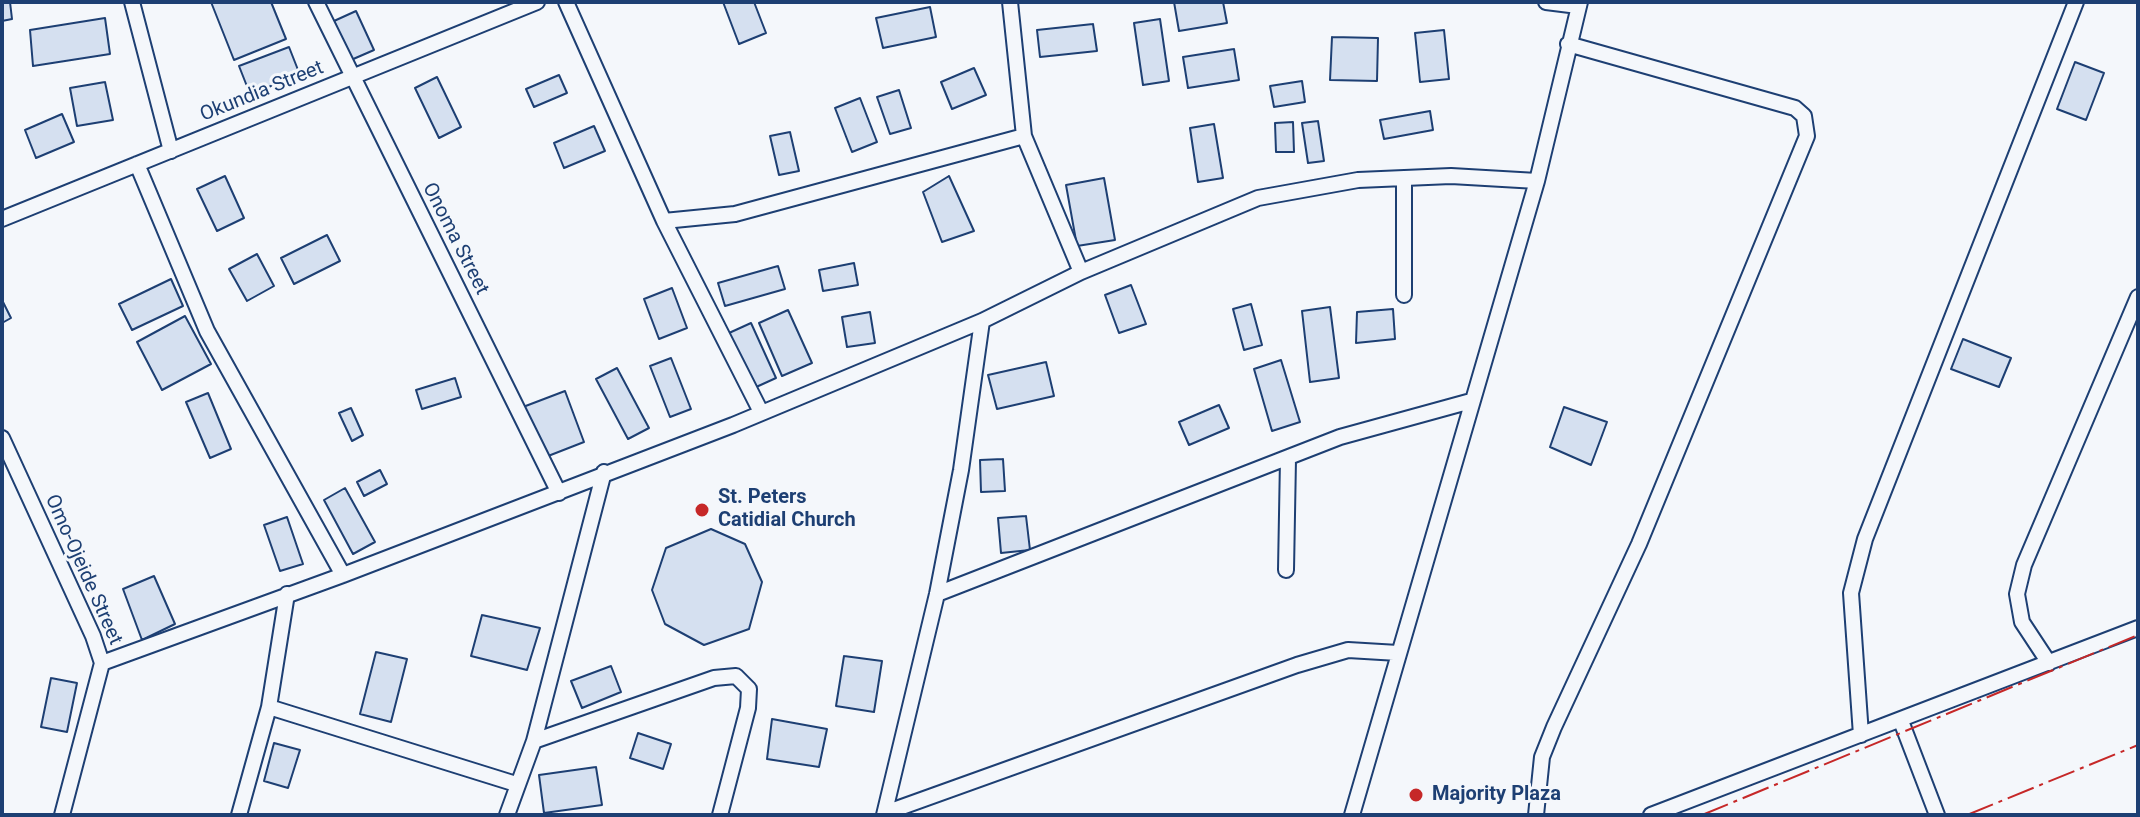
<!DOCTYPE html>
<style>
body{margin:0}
#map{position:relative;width:2140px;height:817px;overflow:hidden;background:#f4f7fb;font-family:Roboto,sans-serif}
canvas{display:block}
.frame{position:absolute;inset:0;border:4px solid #1d3f73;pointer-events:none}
</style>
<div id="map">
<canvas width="2140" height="817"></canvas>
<div class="frame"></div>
</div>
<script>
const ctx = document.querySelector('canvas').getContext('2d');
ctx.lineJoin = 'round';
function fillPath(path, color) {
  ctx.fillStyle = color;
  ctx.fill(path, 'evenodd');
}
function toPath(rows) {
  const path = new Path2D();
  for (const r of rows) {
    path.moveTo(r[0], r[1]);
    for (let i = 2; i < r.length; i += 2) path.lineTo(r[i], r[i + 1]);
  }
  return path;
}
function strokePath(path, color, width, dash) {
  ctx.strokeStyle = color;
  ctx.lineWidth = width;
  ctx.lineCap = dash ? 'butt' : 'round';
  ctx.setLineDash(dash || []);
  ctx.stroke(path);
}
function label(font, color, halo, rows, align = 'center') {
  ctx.font = font + ' Roboto,sans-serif';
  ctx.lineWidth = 6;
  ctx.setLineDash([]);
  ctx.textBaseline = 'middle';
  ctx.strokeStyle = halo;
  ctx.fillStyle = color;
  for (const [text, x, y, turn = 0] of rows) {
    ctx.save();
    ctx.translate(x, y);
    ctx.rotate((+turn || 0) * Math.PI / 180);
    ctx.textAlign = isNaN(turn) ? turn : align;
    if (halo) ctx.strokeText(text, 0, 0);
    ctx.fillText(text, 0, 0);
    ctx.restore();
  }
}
const building = toPath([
 [2,2,10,2,12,19,2,21,2,2],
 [211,2,271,2,286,39,234,60,211,2],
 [723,2,754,2,766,33,739,44,723,2],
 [1174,2,1223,2,1227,23,1179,31,1174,2],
 [930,7,936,37,883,48,876,18,930,7],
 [356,11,374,50,351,60,334,21,356,11],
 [105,18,110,54,33,66,30,30,105,18],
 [1160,19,1169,81,1143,85,1134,23,1160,19],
 [1093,24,1097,51,1040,57,1037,30,1093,24],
 [1444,30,1449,79,1420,82,1415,33,1444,30],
 [1332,37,1378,38,1377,81,1330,80,1332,37],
 [289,47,300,75,250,94,239,66,289,47],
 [1234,49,1239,80,1188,88,1183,57,1234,49],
 [2075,62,2104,73,2086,120,2057,109,2075,62],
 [974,68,986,95,952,109,941,82,974,68],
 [559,75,567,93,534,107,526,89,559,75],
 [437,77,461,127,439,138,415,88,437,77],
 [1302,81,1305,102,1274,107,1270,86,1302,81],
 [105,82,113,120,77,126,70,88,105,82],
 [899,90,911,128,890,134,877,97,899,90],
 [860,98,877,142,852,152,835,108,860,98],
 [1430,111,1433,130,1384,139,1380,120,1430,111],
 [62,114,74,142,36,158,25,130,62,114],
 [1318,121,1324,161,1308,163,1302,123,1318,121],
 [1293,122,1294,152,1276,152,1275,123,1293,122],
 [1214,124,1223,178,1198,182,1190,128,1214,124],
 [594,126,605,151,564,168,554,143,594,126],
 [790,132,799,171,779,175,770,136,790,132],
 [225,176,244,218,217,231,197,189,225,176],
 [949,176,974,231,942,242,923,192,949,176],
 [1104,178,1115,240,1077,246,1066,185,1104,178],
 [327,235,340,261,294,284,281,258,327,235],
 [257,254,274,286,247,301,229,269,257,254],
 [854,263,858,285,823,291,819,270,854,263],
 [778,266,785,289,725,306,718,283,778,266],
 [171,279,183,306,132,330,119,304,171,279],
 [1131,285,1146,324,1119,333,1105,295,1131,285],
 [672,288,687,328,659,339,644,299,672,288],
 [2,300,11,318,2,323,2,300],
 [1251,304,1262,345,1244,350,1233,309,1251,304],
 [1330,307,1339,378,1310,382,1302,311,1330,307],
 [1393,309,1395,339,1356,343,1357,312,1393,309],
 [788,310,812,363,782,376,759,323,788,310],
 [870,312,875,343,847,347,842,317,870,312],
 [185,316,211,364,162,390,137,342,185,316],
 [751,323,776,378,754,388,729,333,751,323],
 [1963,339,2011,358,1999,387,1951,369,1963,339],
 [671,358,691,409,670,417,650,366,671,358],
 [1281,360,1300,422,1272,431,1254,369,1281,360],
 [1046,362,1054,396,997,409,988,375,1046,362],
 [617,368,649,428,628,439,596,379,617,368],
 [455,378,461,397,422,409,416,390,455,378],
 [565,391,584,442,543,458,523,407,565,391],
 [208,393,231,449,210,458,186,402,208,393],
 [1219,405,1229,428,1189,445,1179,422,1219,405],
 [1564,407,1607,422,1591,465,1550,447,1564,407],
 [351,408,363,435,352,441,339,413,351,408],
 [1003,459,1005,491,981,492,980,460,1003,459],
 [380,470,387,484,364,496,357,482,380,470],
 [345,488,375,542,353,554,324,500,345,488],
 [1026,516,1030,550,1001,553,998,518,1026,516],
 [287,517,303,564,280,571,264,525,287,517],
 [711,529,745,544,762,582,749,629,704,645,665,624,652,590,666,548,711,529],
 [154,576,175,624,142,640,123,589,154,576],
 [482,615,540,628,527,670,471,656,482,615],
 [376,652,407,659,391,722,360,714,376,652],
 [844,656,882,661,874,712,836,706,844,656],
 [611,666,621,692,582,708,571,681,611,666],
 [51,678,77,683,67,732,41,727,51,678],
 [772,719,827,729,819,767,767,759,772,719],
 [638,733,671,744,663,769,630,758,638,733],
 [274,743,300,750,288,788,264,781,274,743],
 [596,767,602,805,544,813,539,775,596,767]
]);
const street = toPath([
 [132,2,171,151],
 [316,2,559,493],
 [566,2,664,221,761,412],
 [1010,2,1024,136,1081,272],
 [1546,2,1578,6],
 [137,164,207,331,343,575],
 [2,219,537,2],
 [664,221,735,214,1024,136],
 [1404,295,1404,178],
 [2,438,93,636,102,663,62,815],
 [1286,570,1288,459],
 [937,594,1340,437,1471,401],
 [102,663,343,575,733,425,982,321,1081,272,1258,198,1358,180,1451,176,1537,181],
 [2049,663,2022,622,2017,594,2024,565,2138,297],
 [269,707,516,784],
 [1901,721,1937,815],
 [1861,735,1851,593,1865,539,2076,2],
 [534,741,714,678,736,676,749,689,748,708,720,815],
 [885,813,1297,665,1348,650,1398,653],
 [239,815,269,707,287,594],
 [507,815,534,741,604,472],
 [884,815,937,594,961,470,982,321],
 [1352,815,1537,181,1580,2],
 [1536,815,1542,757,1554,727,1639,544,1807,136,1804,116,1795,108,1568,44],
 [1651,815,2138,628]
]);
const power = toPath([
 [1702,815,2138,635],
 [1967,815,2138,745]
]);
const markers = [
 [702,510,8,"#c62828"],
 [1416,795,8,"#c62828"]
];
const streetNames = [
 ["Okundia Street",262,92,-22],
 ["Onoma Street",455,239,63],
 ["Omo-Ojeide Street",83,570,66]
];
const poiNames = [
 ["St. Peters",718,498],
 ["Catidial Church",718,521],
 ["Majority Plaza",1432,795]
];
fillPath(building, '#d5e0f0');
strokePath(building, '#1d3f73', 2);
strokePath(street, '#1d3f73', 18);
strokePath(street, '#f4f7fb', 14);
strokePath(power, '#c62828', 2, [28, 6, 4, 6]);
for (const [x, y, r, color] of markers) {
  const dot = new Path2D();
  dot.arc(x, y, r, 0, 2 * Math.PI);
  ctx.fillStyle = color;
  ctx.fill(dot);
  strokePath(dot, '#f4f7fb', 3);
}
label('20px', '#1d3f73', '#f4f7fb', streetNames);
label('bold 20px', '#1d3f73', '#f4f7fb', poiNames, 'left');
</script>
